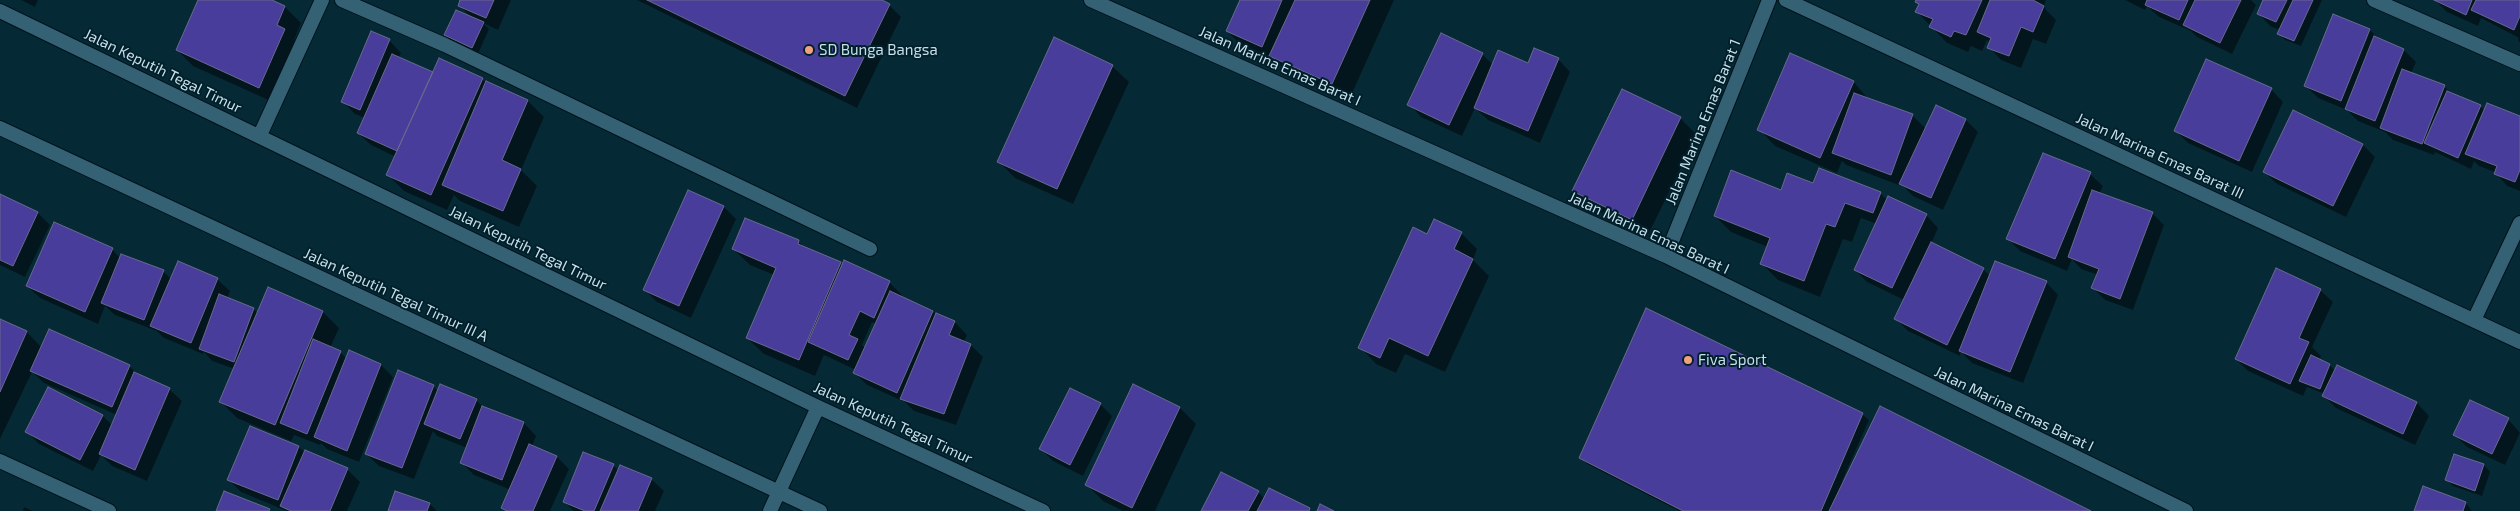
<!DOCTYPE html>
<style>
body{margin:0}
canvas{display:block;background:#052a36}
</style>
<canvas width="2520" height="511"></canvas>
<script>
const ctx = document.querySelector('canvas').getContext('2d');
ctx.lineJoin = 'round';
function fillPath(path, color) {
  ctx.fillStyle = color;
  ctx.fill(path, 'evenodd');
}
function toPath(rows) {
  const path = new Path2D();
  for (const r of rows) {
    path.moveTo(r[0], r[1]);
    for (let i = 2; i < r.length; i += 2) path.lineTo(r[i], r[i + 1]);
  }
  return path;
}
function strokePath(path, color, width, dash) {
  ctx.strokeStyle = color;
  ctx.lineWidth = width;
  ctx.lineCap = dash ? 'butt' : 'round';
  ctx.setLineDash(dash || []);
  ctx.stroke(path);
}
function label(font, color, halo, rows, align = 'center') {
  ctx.font = font + ' "Exo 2",sans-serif';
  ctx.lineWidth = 4;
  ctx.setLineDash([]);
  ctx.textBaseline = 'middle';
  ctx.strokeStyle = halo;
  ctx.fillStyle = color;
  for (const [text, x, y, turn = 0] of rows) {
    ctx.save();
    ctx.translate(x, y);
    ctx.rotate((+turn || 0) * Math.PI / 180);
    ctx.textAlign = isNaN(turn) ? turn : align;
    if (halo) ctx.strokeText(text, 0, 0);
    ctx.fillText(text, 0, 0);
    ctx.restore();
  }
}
const shadow = toPath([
 [21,0,38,0,35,7],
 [199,0,269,0,285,7,301,23,294,40,301,46,275,103,193,66,177,50],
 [462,0,511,0,498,30,483,23,489,29,478,54,452,42,445,35,472,18,459,5],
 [637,0,879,0,889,5,901,17,857,108],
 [1241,0,1394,0,1349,100,1287,72,1273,58,1239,43,1227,31],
 [1918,0,2046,0,2044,5,2046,10,2056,20,2046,44,2033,39,2021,68,2001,60,1989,47,1990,43,1987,40,1982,51,1971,46,1968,52,1947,43,1917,12,1920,5],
 [2251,0,2256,5,2232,54,2197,37,2191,31,2159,17,2147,6,2145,10,2125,0],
 [2264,0,2322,0,2301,46,2285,40,2279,34,2280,30,2270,26,2258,13],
 [2435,0,2520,0,2520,43,2518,40,2519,38,2481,18,2478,26,2447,12],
 [2334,16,2370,30,2380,40,2404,50,2416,62,2411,73,2444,86,2453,95,2480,106,2485,111,2520,118,2520,191,2507,186,2495,172,2479,166,2474,161,2471,169,2435,152,2434,155,2393,140,2385,132,2358,121,2347,110,2318,98,2305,85],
 [389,40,401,53,399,57,433,73,482,79,486,83,528,101,544,117,521,170,537,186,519,227,460,201,454,195,447,210,404,191,388,175,396,157,371,145,358,133,365,118,355,114,343,102],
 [1482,54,1493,65,1528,64,1558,59,1570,72,1540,143,1488,120,1475,108,1462,136,1421,117,1409,104],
 [1112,66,1129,82,1073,204,1015,178,999,162],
 [1854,82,1869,100,1913,116,1926,129,1936,107,1966,120,1978,132,1943,210,1913,196,1904,187,1846,165,1842,161,1837,173,1775,146,1759,129],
 [2271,89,2283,102,2252,172,2188,143,2176,131],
 [1622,90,1680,118,1697,135,1648,235,1590,207,1573,191],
 [2294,112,2363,145,2375,157,2346,217,2277,184,2264,172],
 [2090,174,2103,186,2099,194,2152,213,2164,225,2133,310,2105,300,2093,288,2098,275,2081,269,2072,259,2067,271,2020,251,2008,239],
 [1814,184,1880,193,1888,201,1926,215,1938,228,1931,244,1983,269,1990,276,2046,282,2058,295,2023,383,1972,363,1961,352,1960,356,1908,331,1895,318,1904,300,1867,282,1855,270,1877,224,1861,218,1852,242,1843,239,1820,297,1778,280,1761,263,1768,247,1731,232,1715,216,1782,192],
 [0,196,38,213,50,225,25,277,0,265],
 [724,207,736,219,691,318,657,302,645,290],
 [1461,233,1477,249,1473,260,1489,276,1445,372,1405,354,1396,373,1376,364,1360,347,1427,235],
 [798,241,805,248,843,266,889,282,902,295,900,297,955,322,967,335,964,342,971,345,983,357,956,425,914,411,905,402,867,385,855,373,856,370,824,355,815,376,764,354,747,338,774,275,750,265,733,249],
 [872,322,876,324,866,349,862,345],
 [112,249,120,258,163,271,171,279,217,279,230,291,227,299,254,309,258,314,323,312,339,328,330,348,340,352,347,359,350,352,381,365,393,377,359,462,327,449,321,443,320,445,294,435,291,441,237,418,221,402,235,369,212,361,204,352,203,354,164,338,157,331,115,315,105,306,98,324,40,298,27,286],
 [2320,290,2333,302,2312,347,2321,356,2319,360,2330,365,2335,371,2337,367,2417,403,2429,416,2415,445,2336,408,2324,396,2325,394,2307,387,2303,396,2248,371,2236,359],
 [0,320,27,332,42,348,129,366,140,376,169,389,182,401,147,481,112,466,101,455,93,471,39,444,27,432,103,416,112,425,117,415,44,383,32,372,0,439],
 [433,386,438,391,476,400,484,408,524,423,536,436,532,446,557,457,569,469,550,511,506,511,503,508,511,490,474,475,461,462,467,448,437,436,433,431,414,479,379,466,366,454],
 [1134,386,1180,408,1196,424,1155,511,1123,511,1103,501,1087,485],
 [1100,404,1112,416,1083,476,1053,461,1041,449],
 [1862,414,1869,420,1842,481,1844,482,2088,511,1679,511,1587,464,1581,457],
 [2508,419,2520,433,2505,465,2467,447,2455,435],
 [251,427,299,447,305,453,347,469,360,482,347,511,287,511,241,492,229,480],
 [2455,455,2484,465,2490,472,2482,496,2453,486,2447,480],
 [613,465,619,471,651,479,664,491,655,511,574,511,564,502],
 [2424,487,2466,503,2472,511,2415,511],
 [1258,492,1265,499,1311,511,1202,511],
 [430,504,437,511,389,511],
 [24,507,33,511,23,511]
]);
const building = toPath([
 [198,0,272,0,285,6,277,25,285,29,259,88,176,50,198,0],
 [460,0,494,0,486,18,458,6,460,0],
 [647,0,882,0,890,4,845,96,647,0],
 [1240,0,1282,0,1262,47,1226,31,1240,0],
 [1295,0,1370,0,1332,84,1269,56,1295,0],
 [1916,0,1982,0,1966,35,1954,31,1951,37,1929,27,1933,19,1915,12,1919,4,1915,2,1916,0],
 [1990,0,2033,0,2044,6,2033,32,2021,27,2009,56,1987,48,1991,38,1977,32,1990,0],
 [2147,0,2188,0,2179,20,2145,5,2147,0],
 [2195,0,2241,0,2220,43,2183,25,2195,0],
 [2263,0,2287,0,2276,22,2257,14,2263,0],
 [2293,0,2313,0,2294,41,2277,34,2293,0],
 [2434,0,2472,0,2466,15,2434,0],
 [2476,0,2520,0,2520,16,2514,30,2471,10,2476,0],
 [456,10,484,22,472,48,444,35,456,10],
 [2333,14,2370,29,2341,101,2304,86,2333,14],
 [371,31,390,39,360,110,341,102,371,31],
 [1441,33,1483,53,1449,125,1407,105,1441,33],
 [2374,36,2404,49,2375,121,2345,109,2374,36],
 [1054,37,1113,65,1057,189,997,162,1054,37],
 [1534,48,1559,58,1528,131,1474,108,1498,50,1528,63,1534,48],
 [1790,53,1854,81,1820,158,1757,130,1790,53],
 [392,54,433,72,397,151,357,133,392,54],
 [439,58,483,78,431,195,386,175,439,58],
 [2206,59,2272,88,2239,161,2174,131,2206,59],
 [2402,69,2445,85,2422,144,2380,128,2402,69],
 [486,81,528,100,502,160,521,169,503,211,442,185,486,81],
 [1622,89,1681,117,1632,220,1572,191,1622,89],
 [2447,91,2481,105,2458,158,2424,143,2447,91],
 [1854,93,1913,114,1891,175,1832,153,1854,93],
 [2487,103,2520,116,2520,170,2515,182,2494,174,2497,166,2465,154,2487,103],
 [1936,105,1966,119,1931,198,1899,184,1936,105],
 [2293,110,2363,144,2333,206,2263,172,2293,110],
 [2043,153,2091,172,2055,259,2006,239,2043,153],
 [1819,168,1881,192,1873,213,1845,203,1835,227,1826,224,1804,281,1760,264,1770,238,1714,216,1731,170,1781,190,1787,173,1813,183,1819,168],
 [688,190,724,206,679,306,643,290,688,190],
 [2092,190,2153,212,2120,299,2091,288,2099,269,2068,257,2092,190],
 [0,194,38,212,13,266,0,260,0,194],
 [1888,196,1927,214,1892,288,1854,270,1888,196],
 [745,218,799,240,798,244,841,262,799,360,746,338,776,268,732,249,745,218],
 [1434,219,1462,232,1454,249,1473,259,1428,356,1389,338,1380,358,1358,348,1413,227,1427,234,1434,219],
 [54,222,113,248,85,312,26,286,54,222],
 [1931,242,1984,268,1947,345,1894,319,1931,242],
 [121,254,164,270,144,320,101,303,121,254],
 [844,260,890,281,874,318,860,311,849,335,858,339,848,360,808,342,844,260],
 [178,261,218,278,191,343,150,326,178,261],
 [1995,261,2047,281,2010,372,1959,351,1995,261],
 [2276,268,2321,289,2299,338,2309,342,2290,384,2235,359,2276,268],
 [268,287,323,311,275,425,219,402,268,287],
 [890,291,933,311,897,393,853,373,890,291],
 [219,294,254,308,234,362,199,349,219,294],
 [1646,308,1863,413,1821,511,1683,511,1579,458,1646,308],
 [936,313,955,321,949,335,971,344,944,414,900,399,936,313],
 [0,319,27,331,0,392,0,319],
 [49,329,130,365,112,407,30,371,49,329],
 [313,339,341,351,307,434,280,423,313,339],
 [349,350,381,364,347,451,314,437,349,350],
 [2311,355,2330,364,2320,389,2299,381,2311,355],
 [2337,365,2417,402,2403,434,2322,396,2337,365],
 [398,370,434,385,402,468,365,454,398,370],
 [134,372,170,388,135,470,99,454,134,372],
 [440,384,477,399,460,439,424,424,440,384],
 [1133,384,1180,407,1132,508,1085,485,1133,384],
 [48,387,103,415,80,460,25,432,48,387],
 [1070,388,1101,403,1070,465,1039,449,1070,388],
 [2470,400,2509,418,2492,454,2453,435,2470,400],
 [482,406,524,422,502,480,460,463,482,406],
 [1880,406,2091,511,1829,511,1880,406],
 [250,426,299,446,278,500,227,480,250,426],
 [529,444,557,456,533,511,507,511,501,508,529,444],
 [305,450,348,468,330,511,291,511,280,506,305,450],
 [583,452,614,464,594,511,585,511,563,502,583,452],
 [2454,454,2484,464,2475,491,2445,480,2454,454],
 [620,465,652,478,638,511,600,511,620,465],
 [1221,472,1259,491,1248,511,1201,511,1221,472],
 [2423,486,2466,502,2463,511,2414,511,2423,486],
 [1269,488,1310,508,1309,511,1257,511,1269,488],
 [224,491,270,509,269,511,216,511,224,491],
 [395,491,430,503,427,511,388,511,395,491],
 [1320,504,1334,511,1317,511,1320,504]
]);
const minor = toPath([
 [342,0,445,45,870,249],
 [1091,0,1666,256,2186,511],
 [1786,0,2520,342],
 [2374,0,2520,64],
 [0,11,818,407,1043,511],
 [0,128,820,511],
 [260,135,322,0],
 [1666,256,1769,0],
 [2474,320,2520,223],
 [0,461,109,511],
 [770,511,818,407]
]);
const markers = [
 [809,50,5,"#f1a17d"],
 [1688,360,5,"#f1a17d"]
];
const poiNames = [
 ["SD Bunga Bangsa",819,50],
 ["Fiva Sport",1698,360]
];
const streetNames = [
 ["Jalan Marina Emas Barat I",1280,66,24],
 ["Jalan Keputih Tegal Timur",163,71,26],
 ["Jalan Marina Emas Barat 1",1703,122,-68],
 ["Jalan Marina Emas Barat III",2160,156,25],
 ["Jalan Marina Emas Barat I",1649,233,25],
 ["Jalan Keputih Tegal Timur",528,248,26],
 ["Jalan Keputih Tegal Timur III A",396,295,25],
 ["Jalan Marina Emas Barat I",2014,409,26],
 ["Jalan Keputih Tegal Timur",893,423,25]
];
fillPath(shadow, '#0007');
fillPath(building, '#493d9b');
strokePath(building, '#69698e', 1);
strokePath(minor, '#00121a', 16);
strokePath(minor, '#346274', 14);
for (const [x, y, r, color] of markers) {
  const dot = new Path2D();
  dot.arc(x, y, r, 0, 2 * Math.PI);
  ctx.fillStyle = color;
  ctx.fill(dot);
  strokePath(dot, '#00202c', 2);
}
label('15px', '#c8dfe9', '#00202c', poiNames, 'left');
label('15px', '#c8dfe9', '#00202c', streetNames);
</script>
